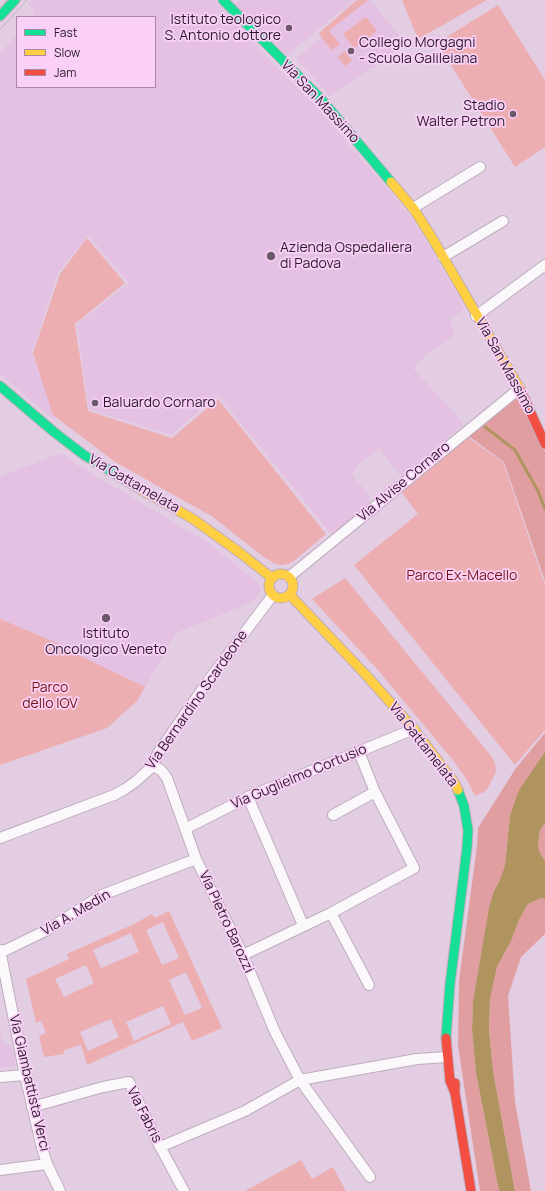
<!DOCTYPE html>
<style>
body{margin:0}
#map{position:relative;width:545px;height:1191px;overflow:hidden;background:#e3cde3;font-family:Manrope,sans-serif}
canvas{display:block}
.legend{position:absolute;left:16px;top:16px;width:140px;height:72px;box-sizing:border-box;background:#fbd0f8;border:1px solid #a788a5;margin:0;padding:5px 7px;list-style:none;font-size:12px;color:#2a1b29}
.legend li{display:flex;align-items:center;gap:8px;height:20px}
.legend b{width:20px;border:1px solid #a788a5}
</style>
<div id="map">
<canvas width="545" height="1191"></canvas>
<ul class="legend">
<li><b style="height:5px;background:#16e098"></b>Fast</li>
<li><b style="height:5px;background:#ffcf43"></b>Slow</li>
<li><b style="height:5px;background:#f24e42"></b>Jam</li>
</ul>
</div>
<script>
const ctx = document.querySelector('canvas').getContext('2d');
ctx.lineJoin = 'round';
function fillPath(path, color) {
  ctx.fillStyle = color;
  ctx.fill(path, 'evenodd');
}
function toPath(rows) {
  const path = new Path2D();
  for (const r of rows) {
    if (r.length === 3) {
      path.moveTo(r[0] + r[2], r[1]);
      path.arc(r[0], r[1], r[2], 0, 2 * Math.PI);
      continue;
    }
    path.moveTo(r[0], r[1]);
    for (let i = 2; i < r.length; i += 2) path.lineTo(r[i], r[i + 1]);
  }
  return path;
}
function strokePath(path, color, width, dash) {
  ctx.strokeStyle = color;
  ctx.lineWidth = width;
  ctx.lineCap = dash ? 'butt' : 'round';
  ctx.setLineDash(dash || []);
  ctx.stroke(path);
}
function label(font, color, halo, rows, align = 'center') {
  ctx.font = font + ' Manrope,sans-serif';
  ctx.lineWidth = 3.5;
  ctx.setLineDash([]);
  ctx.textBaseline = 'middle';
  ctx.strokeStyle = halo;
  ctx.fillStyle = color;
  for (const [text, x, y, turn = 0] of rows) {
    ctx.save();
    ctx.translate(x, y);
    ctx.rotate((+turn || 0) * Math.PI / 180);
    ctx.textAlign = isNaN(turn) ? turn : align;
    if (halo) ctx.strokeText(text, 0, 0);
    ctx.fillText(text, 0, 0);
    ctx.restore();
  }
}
const built = toPath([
 [32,0,214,0,297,88,308,97,407,212,425,239,465,309,449,319,455,334,425,356,413,368,464,424,402,477,379,448,353,469,355,471,352,474,370,497,370,504,332,535,218,395,171,435,89,409,77,325,129,283,88,235,58,273,32,352,57,422,0,374,0,53,17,35,17,87,155,87,155,17,33,17,34,11,28,4],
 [241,0,354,0,287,55,234,5],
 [357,0,370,0,406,44,330,96,296,58,321,38,319,33],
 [61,453,77,465,210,544,259,584,260,592,255,600,247,604,176,633,137,701,0,765,0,477],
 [0,1027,4,1046,12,1045,16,1066,0,1068]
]);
const green = toPath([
 [357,0,368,0,329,31,340,44,332,50,322,38,319,33],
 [402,0,487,0,418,39],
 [498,5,545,80,545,147,515,167,437,43],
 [366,17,377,31,354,48,343,34],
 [345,51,352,60,345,66,338,57],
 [87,238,125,283,75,324,88,411,172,438,218,399,326,534,294,561,288,564,281,565,276,564,265,558,213,517,115,462,53,415,33,353,60,274],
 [466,436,503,462,545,585,545,730,515,765,354,565,418,514,399,489],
 [345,578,492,757,495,763,496,772,488,788,484,792,475,796,467,780,452,759,378,670,312,599],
 [0,619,69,648,68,650,145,687,137,701,107,728,0,765],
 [169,911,222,1028,192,1041,183,1022,87,1065,81,1045,64,1050,64,1054,44,1057,39,1036,46,1033,41,1021,36,1023,26,979,69,959,67,954,134,924,152,914,155,918],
 [163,922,179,958,162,965,146,930],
 [131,933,139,952,101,968,93,950],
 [86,965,94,983,64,997,55,979],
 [186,972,202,1008,185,1015,169,980],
 [163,1006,171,1024,134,1041,126,1022],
 [111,1019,119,1037,88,1051,80,1032],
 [301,1160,312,1179,333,1167,346,1191,245,1191]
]);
const forest = toPath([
 [515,388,545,452,545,581,504,462,463,432],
 [545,733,545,752,540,760,510,816,505,865,500,880,494,891,481,955,473,1001,472,1030,476,1073,499,1191,480,1191,458,1045,459,981,477,846,478,828,516,768],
 [545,823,545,861,539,851,538,844,540,830],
 [541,898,545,899,545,934,521,957,508,996,515,1102,531,1191,515,1191,493,1071,489,1030,490,999,497,967,512,939,519,920,528,904]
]);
const water = toPath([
 [545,752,545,823,540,830,538,844,539,851,545,861,545,899,541,898,528,904,519,920,512,939,497,967,490,999,489,1030,493,1071,515,1191,499,1191,476,1073,472,1030,473,1001,489,908,494,891,500,880,505,865,510,816,519,790]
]);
const stream = toPath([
 [485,427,515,450,538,491,545,509]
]);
const street = toPath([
 [413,208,480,167],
 [443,257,503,221],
 [476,316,545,265],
 [289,577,520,388],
 [153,766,161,770,167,778,196,859,243,955,275,1032,300,1080,370,1177],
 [248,797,303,925],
 [333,815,375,792],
 [185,829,248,797,414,729],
 [0,838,114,795,125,789,135,782,153,766,158,753,208,681,273,595],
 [331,913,369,985],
 [0,950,25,1075,42,1148,47,1164,60,1191],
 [0,951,6,950,47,930,102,895,196,859],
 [243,955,331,913,414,868,375,792,359,752],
 [0,1077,25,1075],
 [32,1107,103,1087,129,1082,156,1139,184,1191],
 [160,1147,245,1111,300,1080,417,1059,447,1057],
 [0,1170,47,1164]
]);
const fast = toPath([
 [223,0,321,99,391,182],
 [0,16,15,0],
 [0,386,54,432,84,455,142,490],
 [446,1038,450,984,467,848,468,830,464,806,458,790]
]);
const slow = toPath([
 [391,182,413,208,431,236,520,389],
 [142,490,193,519,239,552,272,578],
 [281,586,12],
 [290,595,366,675,413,728,454,782,458,790]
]);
const jam = toPath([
 [520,389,545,444],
 [446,1038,450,1081,455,1093],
 [455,1083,455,1093,471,1191]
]);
const tram = toPath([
 [0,8,7,0],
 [0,30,27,0]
]);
const markers = [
 [289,28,4,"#6b596a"],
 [351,51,4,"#6b596a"],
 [513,114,4,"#6b596a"],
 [271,256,5,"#6b596a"],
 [95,403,4,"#6b596a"],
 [106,618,5,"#6b596a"]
];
const poiNames = [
 ["Istituto teologico",281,20,"right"],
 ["S. Antonio dottore",281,36,"right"],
 ["Collegio Morgagni",359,43],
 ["- Scuola Galileiana",359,59],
 ["Stadio",505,106,"right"],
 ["Walter Petron",505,122,"right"],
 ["Azienda Ospedaliera",280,248],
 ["di Padova",280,264],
 ["Baluardo Cornaro",103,403],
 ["Istituto",106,634,"center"],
 ["Oncologico Veneto",106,650,"center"]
];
const streetNames = [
 ["Via San Massimo",320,102,47],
 ["Via San Massimo",505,366,61],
 ["Via Alvise Cornaro",404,482,-40],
 ["Via Gattamelata",134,484,30],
 ["Via Bernardino Scardeone",197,700,-55],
 ["Via Gattamelata",423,745,52],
 ["Via Guglielmo Cortusio",299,777,-23],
 ["Via A. Medin",76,913,-30],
 ["Via Pietro Barozzi",226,922,65],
 ["Via Giambattista Verci",29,1083,77],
 ["Via Fabris",144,1115,63]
];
const parkNames = [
 ["Parco Ex-Macello",462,576],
 ["Parco",50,688],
 ["dello IOV",50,704]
];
fillPath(built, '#e4c0e2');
fillPath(green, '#ecaeb1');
fillPath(forest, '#e19ea0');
fillPath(water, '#af9460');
strokePath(stream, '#af9460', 3);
strokePath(street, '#beacbd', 12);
strokePath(fast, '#beacbd', 11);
strokePath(slow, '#beacbd', 11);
strokePath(jam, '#beacbd', 11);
strokePath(street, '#fbf8fb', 10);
strokePath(fast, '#16e098', 9);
strokePath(slow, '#ffcf43', 9);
strokePath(jam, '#f24e42', 9);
strokePath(tram, '#bdb8bd', 1);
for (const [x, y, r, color] of markers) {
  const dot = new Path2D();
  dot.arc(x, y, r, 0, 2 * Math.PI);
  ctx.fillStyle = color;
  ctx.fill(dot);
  strokePath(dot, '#fbd0f8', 1.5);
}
label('14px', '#2a1b29', '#fbd0f8', poiNames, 'left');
label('14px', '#2a1b29', '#fbd0f8', streetNames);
label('14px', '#741511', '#fbd0f8', parkNames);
</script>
